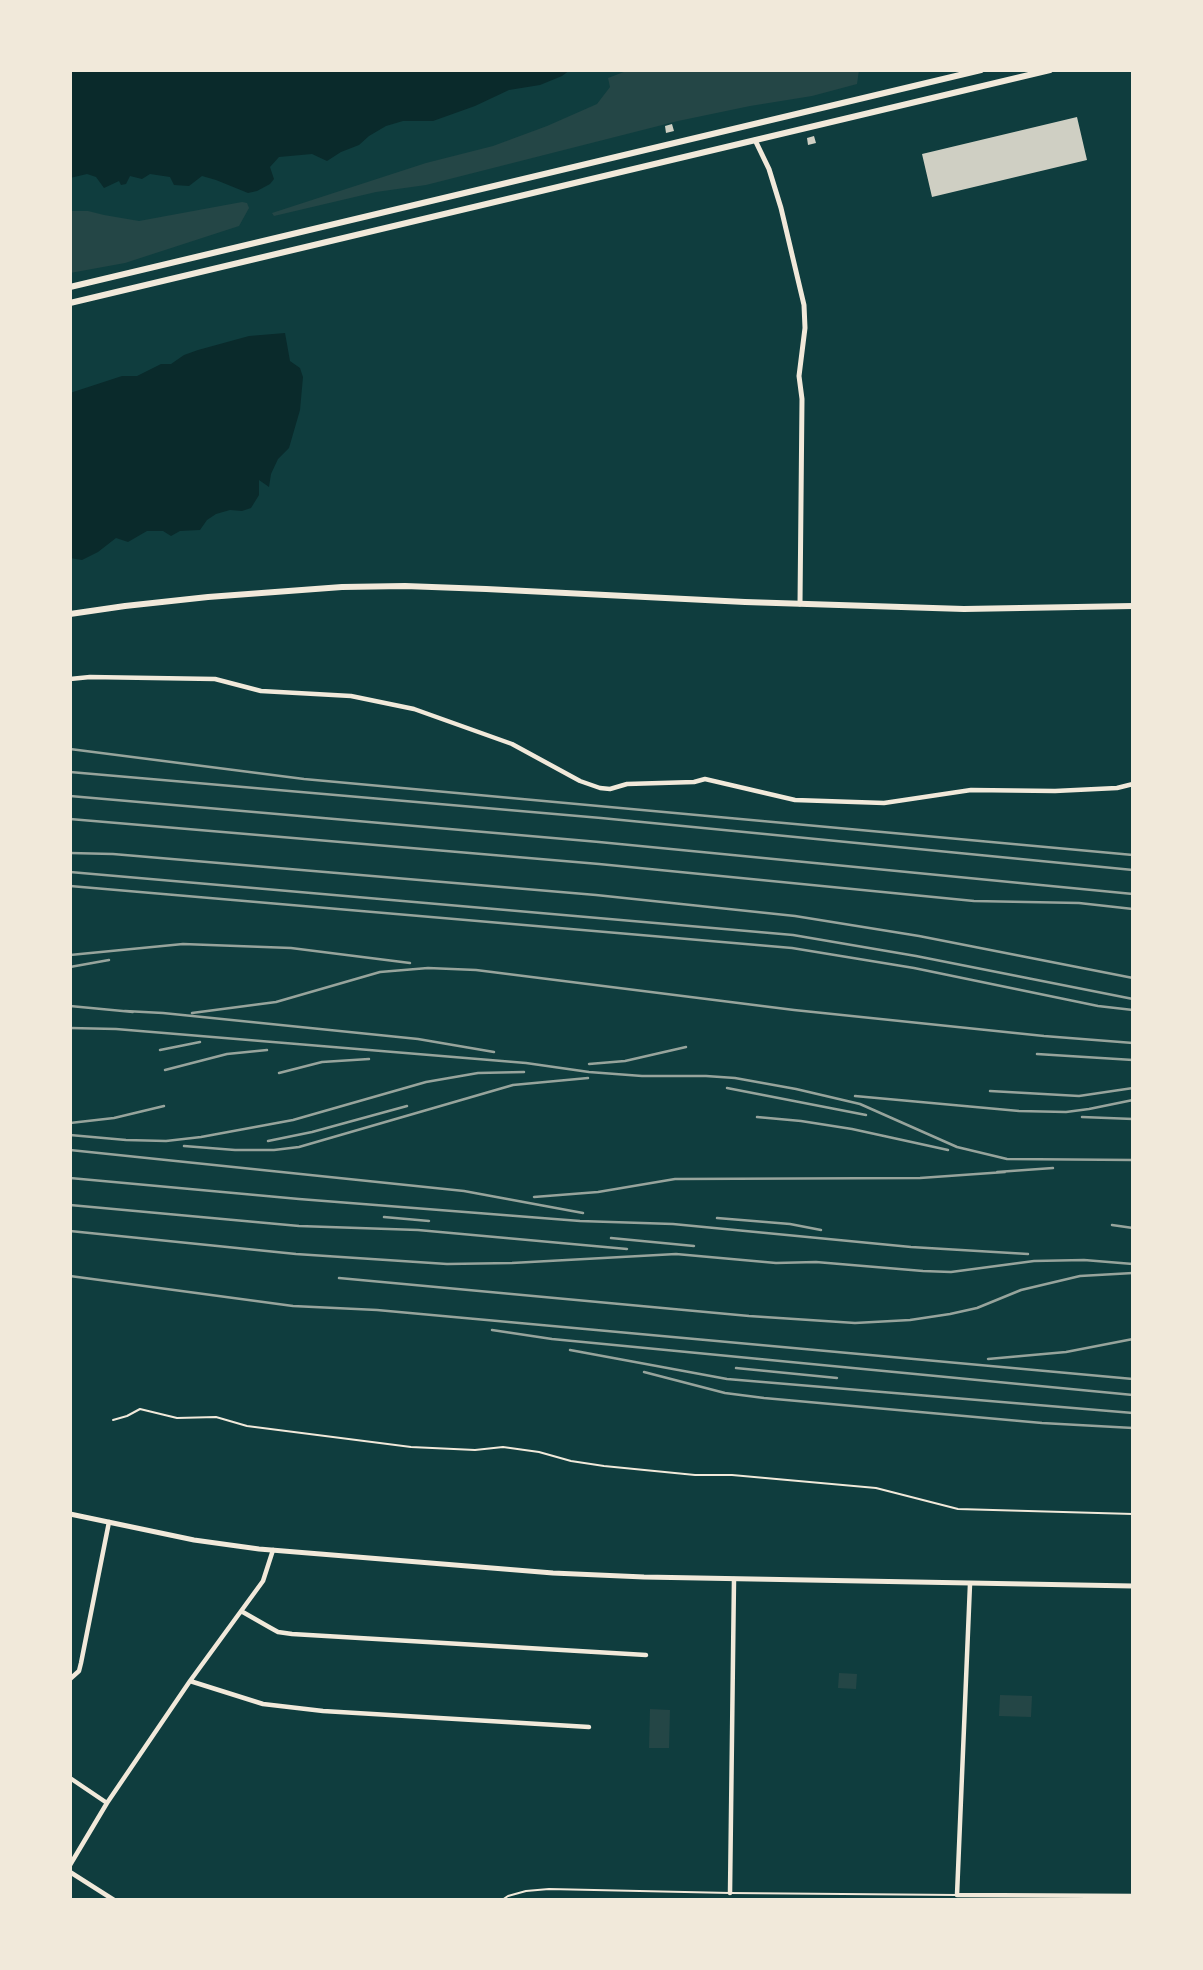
<!DOCTYPE html>
<style>
body{margin:0}
#map{position:relative;width:1203px;height:1970px;overflow:hidden;background:#0f3d3e;font-family:"Work Sans",sans-serif}
canvas{display:block}
.frame{position:absolute;inset:0;border:72px solid #f1e9da;pointer-events:none}
</style>
<div id="map">
<canvas width="1203" height="1970"></canvas>
<div class="frame"></div>
</div>
<script>
const ctx = document.querySelector('canvas').getContext('2d');
ctx.lineJoin = 'round';
function fillPath(path, color) {
  ctx.fillStyle = color;
  ctx.fill(path, 'evenodd');
}
function toPath(rows) {
  const path = new Path2D();
  for (const r of rows) {
    path.moveTo(r[0], r[1]);
    for (let i = 2; i < r.length; i += 2) path.lineTo(r[i], r[i + 1]);
  }
  return path;
}
function strokePath(path, color, width, dash) {
  ctx.strokeStyle = color;
  ctx.lineWidth = width;
  ctx.lineCap = dash ? 'butt' : 'round';
  ctx.setLineDash(dash || []);
  ctx.stroke(path);
}
const green = toPath([
 [629,70,859,70,857,84,812,96,750,106,678,121,426,185,376,192,274,216,272,213,426,163,493,146,547,126,597,104,610,87,608,78],
 [242,202,247,203,249,208,239,226,125,263,70,273,70,211,88,211,104,215,139,221],
 [839,1673,857,1674,856,1689,838,1688],
 [1000,1695,1032,1696,1031,1717,999,1716],
 [650,1709,670,1710,669,1748,649,1748]
]);
const water = toPath([
 [70,70,570,70,562,76,540,85,509,90,475,106,433,121,403,121,386,126,369,136,359,145,341,152,327,161,312,154,279,157,270,167,274,179,270,184,257,191,248,193,216,180,202,176,189,186,174,185,170,177,150,174,142,179,130,176,126,184,121,185,119,181,104,188,96,177,87,174,70,178],
 [285,333,290,361,300,368,303,377,300,410,289,448,278,459,271,474,269,487,259,480,259,495,251,508,242,511,230,510,216,514,207,520,200,530,180,531,171,536,163,531,147,531,128,542,116,538,98,552,82,560,70,558,70,393,122,376,137,376,161,364,171,364,184,355,198,350,249,336]
]);
const building = toPath([
 [1077,117,1087,160,932,197,922,154],
 [672,124,674,131,666,133,665,126],
 [814,136,816,143,808,145,807,138]
]);
const service = toPath([
 [113,1420,127,1416,140,1409,177,1418,216,1417,247,1426,411,1447,475,1450,503,1447,539,1452,571,1461,604,1466,695,1475,732,1475,876,1488,958,1509,1133,1514],
 [502,1900,508,1896,526,1891,549,1889,730,1893,956,1895]
]);
const minor = toPath([
 [70,679,90,677,215,679,261,691,351,696,414,709,512,744,580,781,600,788,610,789,627,784,694,782,705,779,795,800,884,803,971,790,1055,791,1117,788,1133,784],
 [970,1584,957,1895,1133,1896],
 [241,1611,269,1627,278,1632,292,1634,646,1655],
 [70,1679,79,1671,81,1663,109,1522],
 [190,1681,263,1704,323,1711,589,1727],
 [70,1778,107,1803],
 [70,1865,107,1803,190,1681,263,1581,273,1550],
 [70,1872,114,1900],
 [730,1893,734,1579]
]);
const tertiary = toPath([
 [755,140,769,169,781,208,804,305,805,328,799,376,802,399,800,604],
 [70,1514,194,1540,259,1549,553,1573,644,1577,1133,1586]
]);
const secondary = toPath([
 [70,614,125,606,208,597,342,587,405,586,486,589,745,602,964,609,1133,606]
]);
const primary = toPath([
 [70,287,981,70],
 [70,303,1050,70]
]);
const rail = toPath([
 [70,749,304,779,1133,855],
 [70,772,601,818,1133,870],
 [70,796,599,842,1133,894],
 [70,819,599,864,974,901,1079,903,1133,909],
 [70,853,113,854,596,895,795,916,919,936,1133,978],
 [70,872,793,935,916,956,1133,999],
 [70,886,792,948,914,968,1098,1006,1133,1010],
 [70,955,183,944,291,948,410,963],
 [70,967,109,960],
 [70,1006,133,1012],
 [125,1011,163,1013,418,1039,494,1052],
 [192,1013,276,1002,380,972,428,968,476,970,794,1010,1044,1036,1133,1043],
 [70,1028,116,1029,526,1063,589,1072,642,1076,706,1076,735,1078,796,1089,860,1104,957,1147,1007,1159,1133,1160],
 [160,1050,200,1042],
 [1037,1054,1133,1060],
 [589,1064,625,1061,686,1047],
 [165,1070,227,1054,267,1050],
 [279,1073,322,1062,369,1059],
 [727,1088,866,1115],
 [990,1091,1079,1096,1133,1088],
 [855,1096,1019,1111,1066,1112,1089,1109,1133,1100],
 [757,1117,801,1121,852,1129,948,1150],
 [1082,1117,1133,1119],
 [70,1123,114,1118,164,1106],
 [70,1135,126,1140,166,1141,201,1137,293,1120,426,1082,478,1073,524,1072],
 [268,1141,312,1132,407,1106],
 [184,1146,235,1150,274,1150,299,1147,513,1085,588,1078],
 [70,1150,464,1191,583,1213],
 [997,1172,1053,1168],
 [70,1178,299,1199,580,1221,673,1224,911,1247,1028,1254],
 [534,1197,598,1192,675,1179,920,1178,1005,1172],
 [70,1205,299,1226,418,1230,627,1249],
 [384,1217,429,1221],
 [717,1218,790,1224,821,1230],
 [1112,1225,1133,1228],
 [70,1231,296,1254,447,1264,512,1263,676,1254,776,1263,816,1262,923,1271,951,1272,1034,1261,1084,1260,1133,1264],
 [611,1238,694,1246],
 [70,1276,293,1306,377,1310,1133,1379],
 [339,1278,749,1316,855,1323,910,1320,950,1314,977,1308,1021,1290,1080,1276,1133,1273],
 [492,1330,552,1339,1133,1395],
 [570,1350,727,1379,1133,1413],
 [988,1359,1066,1352,1133,1339],
 [736,1368,837,1378],
 [644,1372,725,1393,764,1398,1042,1423,1133,1428]
]);
fillPath(green, '#244646');
fillPath(water, '#0a2a2b');
fillPath(building, '#cfcfc3');
strokePath(service, '#f1e9da', 2);
strokePath(minor, '#f1e9da', 4.5);
strokePath(tertiary, '#f1e9da', 5);
strokePath(secondary, '#f1e9da', 6);
strokePath(primary, '#f1e9da', 6);
strokePath(rail, '#97a49c', 2.5);
</script>
